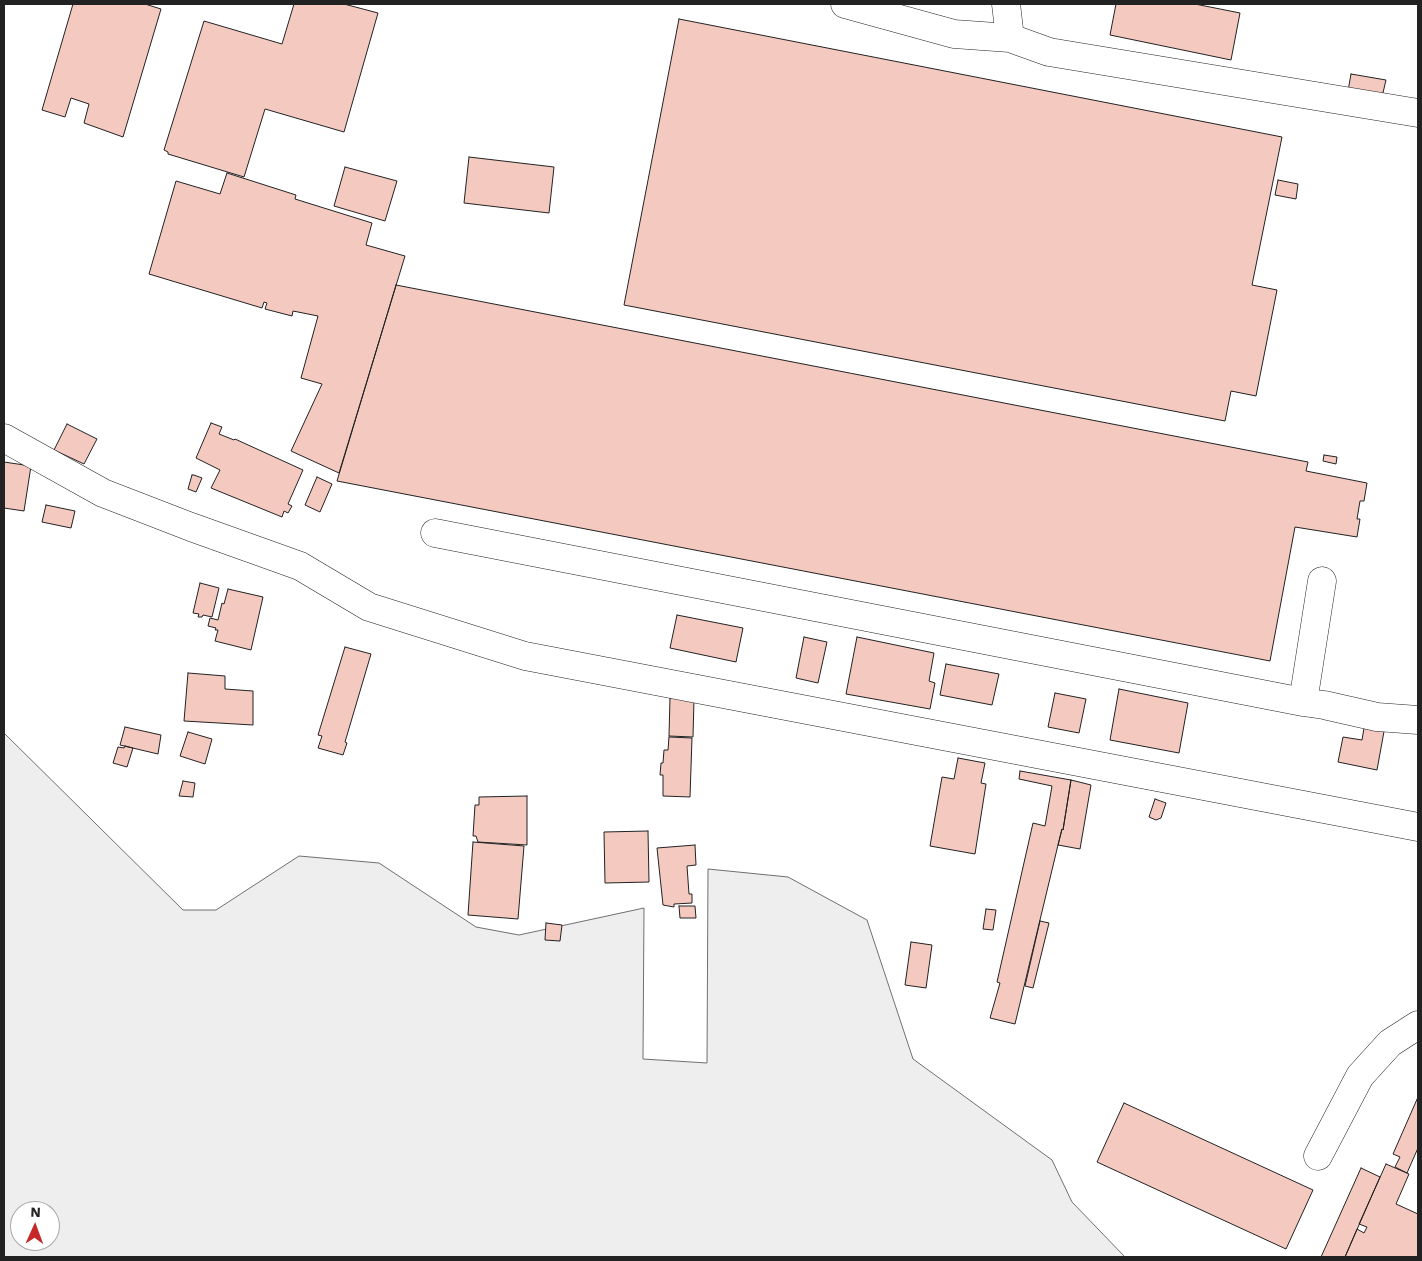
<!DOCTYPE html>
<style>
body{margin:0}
#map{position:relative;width:1422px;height:1261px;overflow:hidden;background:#fff;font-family:"Work Sans",sans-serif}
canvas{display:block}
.frame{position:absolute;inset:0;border:5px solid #222;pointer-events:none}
.north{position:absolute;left:10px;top:1201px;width:50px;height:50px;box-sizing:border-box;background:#fff;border:1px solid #a7a7a7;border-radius:50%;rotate:2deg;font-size:14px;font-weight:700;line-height:20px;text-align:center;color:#222}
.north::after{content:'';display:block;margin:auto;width:18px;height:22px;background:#c62828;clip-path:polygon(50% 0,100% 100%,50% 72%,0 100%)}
</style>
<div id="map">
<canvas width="1422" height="1261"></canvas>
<div class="frame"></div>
<div class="north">N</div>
</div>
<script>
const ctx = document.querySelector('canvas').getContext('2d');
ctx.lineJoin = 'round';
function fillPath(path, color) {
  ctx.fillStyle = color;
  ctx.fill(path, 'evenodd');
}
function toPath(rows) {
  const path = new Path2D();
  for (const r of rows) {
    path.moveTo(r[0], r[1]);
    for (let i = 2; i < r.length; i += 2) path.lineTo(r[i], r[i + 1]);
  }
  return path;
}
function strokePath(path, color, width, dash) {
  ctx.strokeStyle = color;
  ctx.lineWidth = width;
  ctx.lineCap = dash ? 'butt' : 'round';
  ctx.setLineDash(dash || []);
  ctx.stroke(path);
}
const green = toPath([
 [4,733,183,910,216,910,299,856,379,863,476,927,519,935,644,908,643,1059,707,1063,708,869,788,877,867,920,913,1059,1052,1160,1072,1202,1125,1257,4,1257,4,733],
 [20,1211,50,1211,50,1241,20,1241,20,1211]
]);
const building = toPath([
 [73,4,145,4,161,9,123,137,84,123,89,104,71,98,65,117,42,110,73,4],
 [294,4,344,4,378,13,344,132,265,109,244,177,168,154,168,152,164,150,204,21,282,44,294,4],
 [1116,4,1195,4,1240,13,1231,60,1110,35,1116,4],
 [679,19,1282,137,1252,285,1277,290,1256,396,1231,391,1225,421,624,305,679,19],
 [1351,74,1386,80,1382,97,1348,91,1351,74],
 [469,157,554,167,549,213,464,203,469,157],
 [345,167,397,181,385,221,334,206,345,167],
 [227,173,296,195,295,199,372,223,366,245,405,256,339,473,291,451,322,384,301,378,318,316,293,311,292,316,265,309,267,303,264,302,262,308,149,274,176,181,220,194,227,173],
 [1278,180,1298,184,1296,199,1275,195,1278,180],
 [396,285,1308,462,1306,471,1367,483,1364,501,1360,501,1357,519,1360,519,1357,537,1295,527,1270,661,337,481,396,285],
 [211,423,222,427,219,434,234,440,235,439,303,470,288,504,292,506,288,513,284,511,282,517,211,488,220,470,196,458,211,423],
 [67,424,97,439,84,464,54,450,67,424],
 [1324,455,1337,457,1336,464,1323,461,1324,455],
 [4,462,31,466,24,511,4,508,4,462],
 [192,475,194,475,202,478,196,492,188,489,192,475],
 [317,477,332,484,320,512,305,505,317,477],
 [46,505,75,511,71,528,42,522,46,505],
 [200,583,219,588,212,617,203,615,202,617,198,617,199,614,193,613,200,583],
 [228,589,263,597,251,650,215,641,218,630,215,630,216,628,208,626,210,618,218,620,222,603,224,604,228,589],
 [677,615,743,628,736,662,670,648,677,615],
 [804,637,827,642,818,683,796,678,804,637],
 [857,637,934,653,929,681,935,683,930,709,846,694,857,637],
 [345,647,371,654,345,742,347,743,343,755,318,748,322,736,318,735,345,647],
 [946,664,999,674,992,705,940,695,946,664],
 [188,673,225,676,225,689,253,691,253,725,184,721,188,673],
 [1119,689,1188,703,1179,753,1110,740,1119,689],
 [1055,693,1086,699,1079,733,1048,727,1055,693],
 [670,698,694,699,693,737,669,736,670,698],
 [1365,722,1385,726,1377,770,1338,762,1343,737,1362,740,1365,722],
 [125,727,161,735,158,754,120,745,125,727],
 [188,732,212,739,205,764,180,756,188,732],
 [669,737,692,738,690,797,663,796,663,775,660,775,661,763,663,763,664,750,668,750,669,737],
 [125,746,133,748,127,767,113,763,118,747,124,748,125,746],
 [958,758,985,763,981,783,986,784,975,854,930,846,942,777,954,779,958,758],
 [1020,771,1071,780,1063,830,1062,829,1058,845,1015,1024,990,1018,1000,983,997,982,1033,823,1045,826,1052,786,1019,779,1020,771],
 [1071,780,1091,785,1080,849,1058,845,1062,829,1063,830,1071,780],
 [183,781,195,783,193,797,179,796,183,781],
 [527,796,527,845,478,842,476,836,473,836,475,805,479,805,479,797,527,796],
 [1155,799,1166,803,1161,818,1156,820,1149,817,1155,799],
 [648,831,649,882,605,883,604,832,648,831],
 [473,842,524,846,518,919,468,915,473,842],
 [695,845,696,865,687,866,689,894,692,894,692,903,674,904,674,907,663,905,657,848,695,845],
 [679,906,695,906,696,918,680,918,679,906],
 [986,909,996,910,993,930,983,929,986,909],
 [1040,921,1049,923,1033,988,1025,986,1040,921],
 [546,923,562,925,560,941,545,940,546,923],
 [911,942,932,945,926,988,905,985,911,942],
 [1418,1097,1418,1148,1407,1173,1395,1167,1400,1157,1393,1154,1418,1097],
 [1124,1103,1313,1190,1286,1249,1097,1162,1124,1103],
 [1386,1164,1409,1174,1396,1204,1418,1214,1418,1255,1417,1257,1345,1257,1357,1229,1364,1233,1367,1227,1359,1224,1386,1164],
 [1361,1168,1380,1177,1345,1257,1321,1257,1361,1168]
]);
const minor = toPath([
 [845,4,954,34,1010,38],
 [1006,4,1010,38,1049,52,1418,113],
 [4,438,103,493,191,527,300,566,369,607,525,656,1418,827],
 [435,533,1303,702],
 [1322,581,1303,702,1324,705,1377,717,1418,720],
 [1318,1156,1360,1076,1390,1043,1418,1025]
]);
fillPath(green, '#eee');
strokePath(green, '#6f6f6f', 1);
fillPath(building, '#f3c9c0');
strokePath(building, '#222', 1);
strokePath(minor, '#222', 29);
strokePath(minor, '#fff', 28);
</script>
